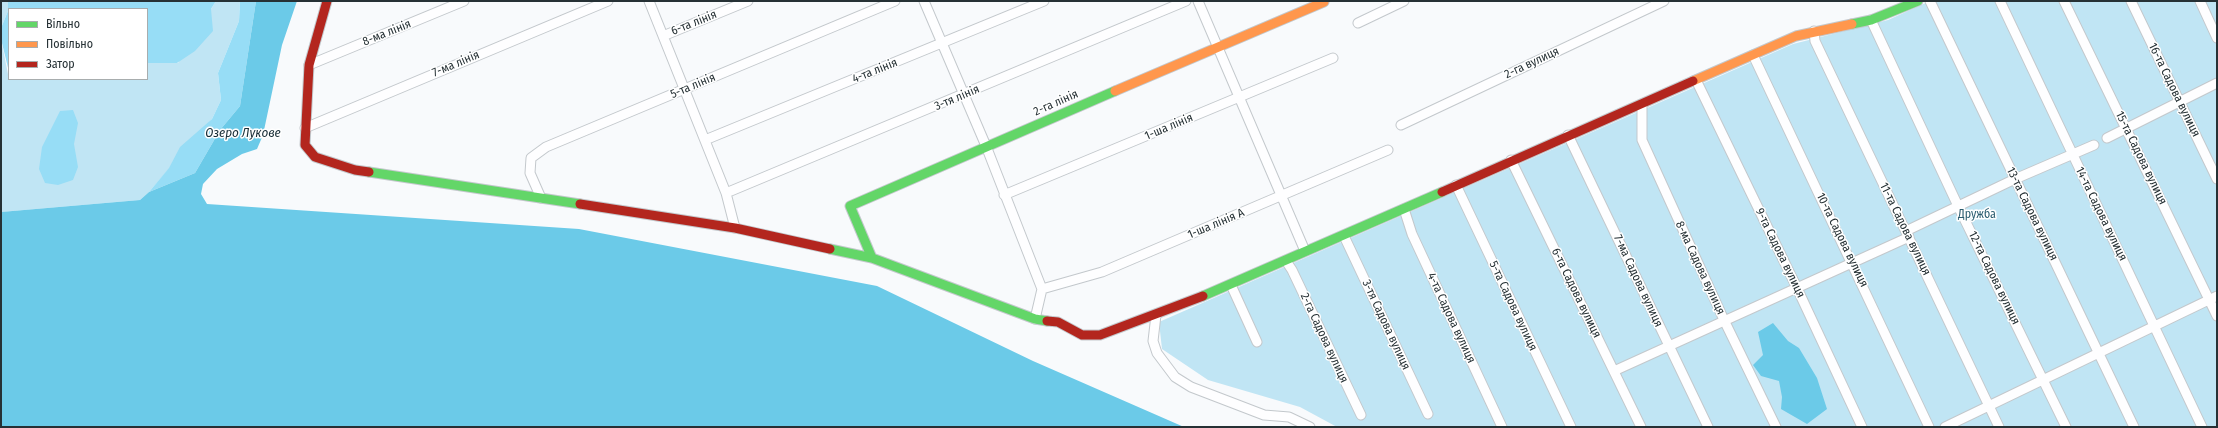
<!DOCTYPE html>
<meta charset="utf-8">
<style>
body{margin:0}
#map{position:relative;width:2218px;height:428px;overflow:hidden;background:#f8fafc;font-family:"Fira Sans Condensed",sans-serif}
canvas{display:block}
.frame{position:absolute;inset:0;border:2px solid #263135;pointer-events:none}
.legend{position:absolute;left:8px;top:8px;width:140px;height:72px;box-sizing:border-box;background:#fff;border:1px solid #a8adae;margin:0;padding:5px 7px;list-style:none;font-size:12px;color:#263135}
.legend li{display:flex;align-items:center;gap:8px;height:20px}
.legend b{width:20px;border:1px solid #a8adae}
</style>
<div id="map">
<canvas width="2218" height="428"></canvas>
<div class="frame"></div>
<ul class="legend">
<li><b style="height:5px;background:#63d668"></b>Вільно</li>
<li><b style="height:5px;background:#ff974d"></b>Повільно</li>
<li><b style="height:5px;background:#b3261e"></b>Затор</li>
</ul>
</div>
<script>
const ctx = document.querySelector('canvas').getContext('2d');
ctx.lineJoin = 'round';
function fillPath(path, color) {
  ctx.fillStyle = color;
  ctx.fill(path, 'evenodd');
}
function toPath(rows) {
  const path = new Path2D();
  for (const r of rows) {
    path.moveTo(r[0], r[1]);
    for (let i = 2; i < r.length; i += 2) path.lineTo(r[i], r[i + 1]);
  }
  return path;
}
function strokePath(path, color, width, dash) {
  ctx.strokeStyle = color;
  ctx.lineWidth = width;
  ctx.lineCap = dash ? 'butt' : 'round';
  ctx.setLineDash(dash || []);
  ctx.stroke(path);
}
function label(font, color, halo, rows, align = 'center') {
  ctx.font = font + ' "Fira Sans Condensed",sans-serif';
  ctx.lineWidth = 3;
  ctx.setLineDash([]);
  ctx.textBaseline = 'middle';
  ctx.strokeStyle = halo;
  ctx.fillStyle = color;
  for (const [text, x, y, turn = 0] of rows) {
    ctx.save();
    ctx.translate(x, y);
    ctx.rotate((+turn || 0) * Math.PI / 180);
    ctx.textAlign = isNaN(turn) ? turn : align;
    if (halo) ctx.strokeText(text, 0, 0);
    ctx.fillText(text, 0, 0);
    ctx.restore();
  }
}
const green = toPath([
 [1,1,8,1,8,11,1,28],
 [216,1,240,1,239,21,218,73,221,100,212,119,149,192,140,200,1,212,1,39,9,79,147,79,147,63,178,63],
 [1930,1,2217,1,2217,427,1337,427,1300,407,1208,380,1162,349,1159,322,1793,44,1888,20]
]);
const forest = toPath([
 [8,1,216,1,211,9,213,31,195,51,177,63,147,63,147,9,9,9,9,72,1,39,1,28,8,11],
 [240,1,256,1,240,106,220,130,195,173,149,192,169,168,180,147,212,119,221,100,218,73,239,21],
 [73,110,78,123,74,144,78,167,73,180,58,185,45,183,39,169,42,147,60,111]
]);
const water = toPath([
 [256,1,297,1,282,45,263,135,257,149,242,154,217,169,203,184,201,194,207,204,579,229,877,286,1033,361,1184,427,1,427,1,212,140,200,149,192,195,173,220,130,240,106],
 [1773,323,1788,341,1799,348,1817,378,1827,409,1807,424,1781,409,1782,397,1779,381,1761,376,1753,365,1763,355,1758,332]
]);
const street = toPath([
 [649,1,726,193,735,228],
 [924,1,986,146,1042,289,1035,319],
 [1198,1,1305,251],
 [1930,1,2134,427],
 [2000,1,2202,427],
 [2064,1,2217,316],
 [2131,1,2217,179],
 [2200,1,2217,38],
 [1871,20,1958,206,2066,427],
 [1358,23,1404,1],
 [1814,31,1815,41,1999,427],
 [663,36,748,1],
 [1753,55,1929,427],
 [309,65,464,1],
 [1696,80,1797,288,1862,427],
 [1642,104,1642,140,1724,320,1776,427],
 [1401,125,1664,1],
 [305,128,608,1],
 [1568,135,1708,427],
 [2107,138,2217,83],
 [705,140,1044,1],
 [1511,160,1641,427],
 [1456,185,1571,427],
 [726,193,1186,1],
 [1004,195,1333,58],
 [541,198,530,173,531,158,546,147,895,1],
 [1404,209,1412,234,1502,427],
 [1344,236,1428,414],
 [1286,261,1292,270,1361,415],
 [1231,285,1257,342],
 [1042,289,1102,272,1388,150],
 [1156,315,1153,341,1157,353,1175,377,1191,387,1264,415,1289,417,1310,427],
 [1614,371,1909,237,1906,231,2015,179,2094,145],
 [1945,427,2217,296]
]);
const fast = toPath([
 [1852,24,1871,20,1918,1],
 [369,172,580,204],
 [830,249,872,258,1035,319,1047,321],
 [872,258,850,206,1115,91],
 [1203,296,1442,192]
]);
const slow = toPath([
 [1693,81,1796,36,1852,24],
 [1115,91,1324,2]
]);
const jam = toPath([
 [327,1,309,65,305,145,315,157,355,170,369,172],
 [1442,192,1693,81],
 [580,204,735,228,830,249],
 [1047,321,1058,322,1082,335,1100,335,1203,296]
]);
const streetNames = [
 ["6-та лінія",694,23,-22],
 ["8-ма лінія",387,33,-22],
 ["2-га вулиця",1532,63,-25],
 ["7-ма лінія",456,64,-23],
 ["4-та лінія",875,71,-22],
 ["5-та лінія",693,86,-23],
 ["16-та Садова вулиця",2174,90,64],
 ["3-тя лінія",957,98,-23],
 ["2-га лінія",1056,103,-24],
 ["1-ша лінія",1169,127,-23],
 ["15-та Садова вулиця",2141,158,64],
 ["13-та Садова вулиця",2032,214,64],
 ["14-та Садова вулиця",2101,214,64],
 ["1-ша лінія А",1216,224,-23],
 ["11-та Садова вулиця",1905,229,64],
 ["10-та Садова вулиця",1842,240,64],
 ["9-та Садова вулиця",1780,253,64],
 ["8-ма Садова вулиця",1700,268,65],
 ["12-та Садова вулиця",1994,278,64],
 ["7-ма Садова вулиця",1638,281,65],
 ["6-та Садова вулиця",1576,293,64],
 ["5-та Садова вулиця",1513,306,65],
 ["4-та Садова вулиця",1451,318,65],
 ["3-тя Садова вулиця",1386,325,65],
 ["2-га Садова вулиця",1324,338,65]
];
const parkNames = [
 ["Дружба",1977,215]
];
const waterNames = [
 ["Озеро Лукове",243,133]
];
fillPath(green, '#c0e5f4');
fillPath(forest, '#97ddf6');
fillPath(water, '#6bcae8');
strokePath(street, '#c3c8cc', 11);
strokePath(fast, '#c3c8cc', 11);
strokePath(slow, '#c3c8cc', 11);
strokePath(jam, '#c3c8cc', 11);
strokePath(street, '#fefeff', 9);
strokePath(fast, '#63d668', 9);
strokePath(slow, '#ff974d', 9);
strokePath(jam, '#b3261e', 9);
label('12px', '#263135', '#fff', streetNames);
label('12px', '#2a5c6f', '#fff', parkNames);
label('italic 13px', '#192e37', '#fff', waterNames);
</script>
